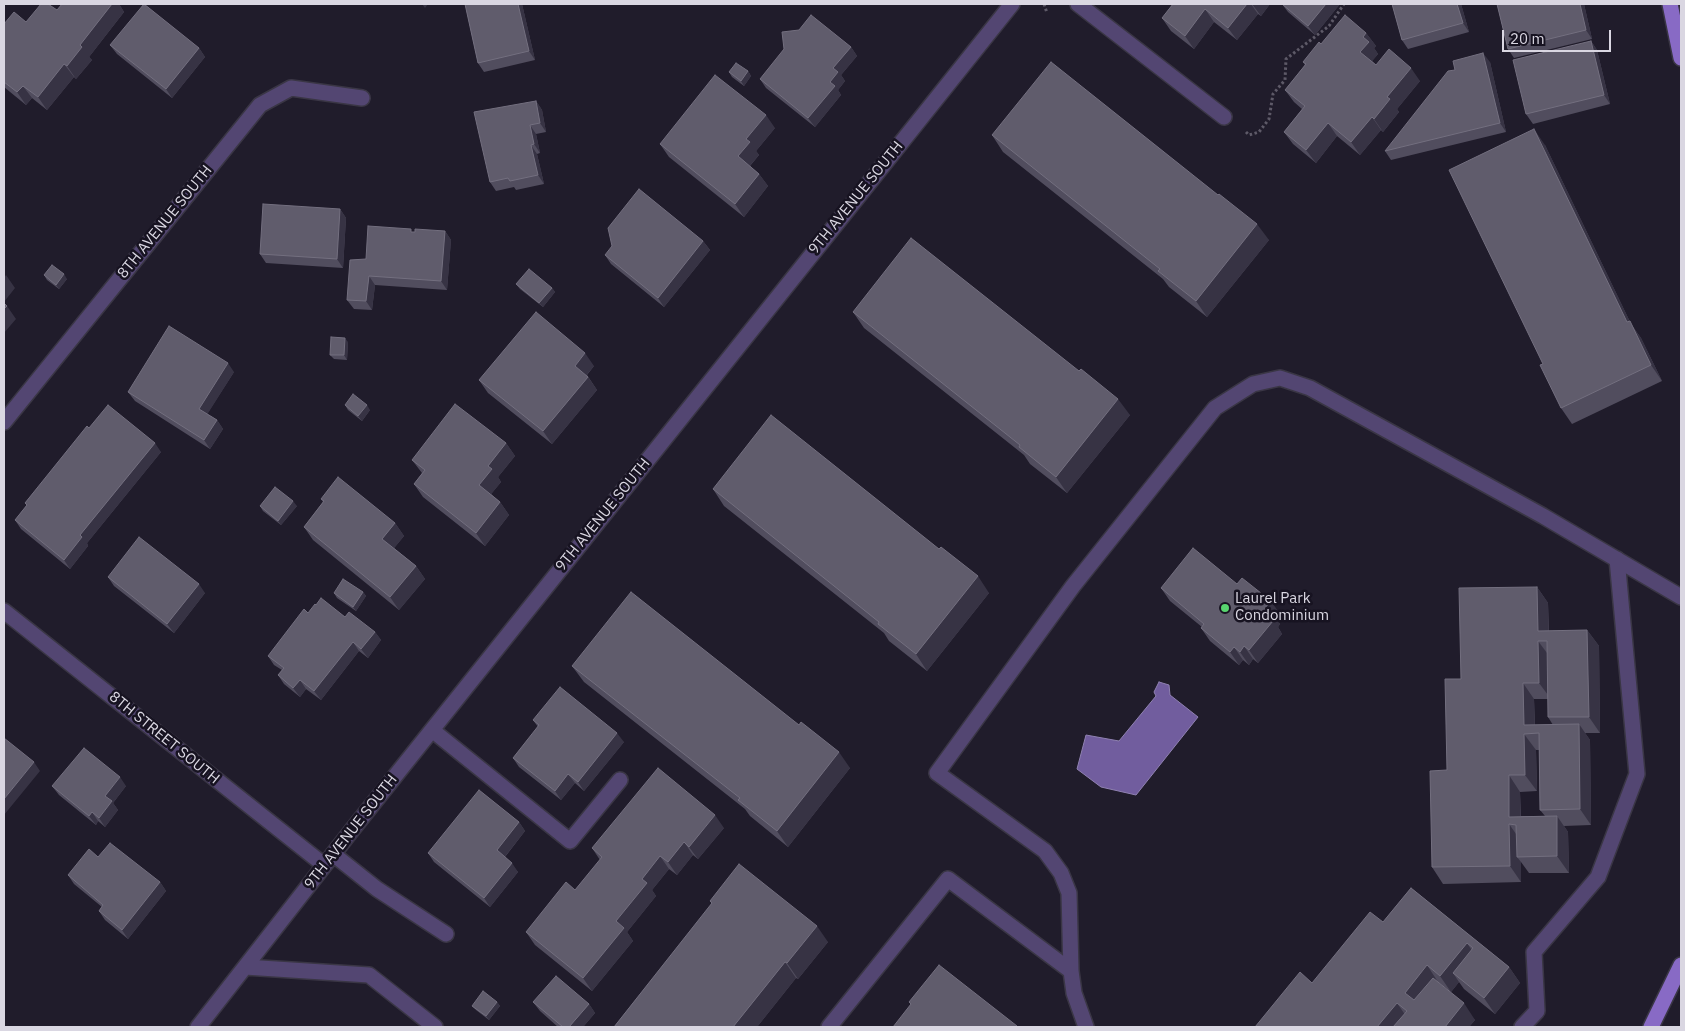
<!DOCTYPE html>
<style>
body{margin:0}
#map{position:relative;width:1685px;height:1031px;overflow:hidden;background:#201c2b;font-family:"IBM Plex Sans",sans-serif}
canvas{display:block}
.frame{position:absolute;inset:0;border:5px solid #dad7e2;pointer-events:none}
.scale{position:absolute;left:1502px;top:30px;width:109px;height:22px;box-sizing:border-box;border:2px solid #dad7e2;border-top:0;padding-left:6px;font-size:15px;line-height:18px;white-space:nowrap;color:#dad7e2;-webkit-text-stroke:4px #171321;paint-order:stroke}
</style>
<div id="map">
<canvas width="1685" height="1031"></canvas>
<div class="frame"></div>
<div class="scale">20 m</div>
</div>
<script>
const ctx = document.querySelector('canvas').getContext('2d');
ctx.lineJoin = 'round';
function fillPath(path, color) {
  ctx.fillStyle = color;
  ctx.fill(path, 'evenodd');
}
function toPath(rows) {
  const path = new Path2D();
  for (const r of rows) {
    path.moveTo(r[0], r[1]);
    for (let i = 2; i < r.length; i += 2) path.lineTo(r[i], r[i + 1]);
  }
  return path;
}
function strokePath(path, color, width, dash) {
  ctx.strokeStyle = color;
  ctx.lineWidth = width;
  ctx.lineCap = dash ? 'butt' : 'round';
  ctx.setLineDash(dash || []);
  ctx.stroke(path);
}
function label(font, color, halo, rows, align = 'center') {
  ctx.font = font + ' "IBM Plex Sans",sans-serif';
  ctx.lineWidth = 5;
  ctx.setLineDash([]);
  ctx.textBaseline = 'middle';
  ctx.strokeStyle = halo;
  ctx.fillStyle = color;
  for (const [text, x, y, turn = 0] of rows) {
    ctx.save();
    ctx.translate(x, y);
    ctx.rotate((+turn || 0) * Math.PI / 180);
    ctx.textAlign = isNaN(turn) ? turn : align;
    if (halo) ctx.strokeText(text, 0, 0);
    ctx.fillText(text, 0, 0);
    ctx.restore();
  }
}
const water = toPath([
 [1159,682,1169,685,1170,695,1198,717,1136,795,1101,787,1077,769,1086,735,1119,741,1156,696,1154,692,1159,682]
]);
const path = toPath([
 [1044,4,1047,13],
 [1246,132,1249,135,1259,132,1269,119,1273,94,1285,80,1286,59,1329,26,1344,4]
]);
const minor = toPath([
 [1078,4,1224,117],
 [4,422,260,105,291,88,362,98],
 [4,611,324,865],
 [432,730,570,841,620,780],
 [333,854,377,889,446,934],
 [245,967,369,975,435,1027],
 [198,1027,352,830,1012,4],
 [829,1027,948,879,1071,971],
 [1086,1027,1074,993,1071,971,1069,893,1061,873,1045,851,937,773,1073,586,1215,408,1253,384,1280,378,1310,388,1543,516,1681,597],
 [1522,1027,1537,1011,1534,952,1598,877,1637,774,1617,559]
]);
const major = toPath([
 [1670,4,1681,58],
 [1651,1027,1681,965]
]);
const wall = toPath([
 [62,4,119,4,124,12,89,57,92,60,76,79,74,77,47,110,32,98,26,105,4,87,4,24,26,22,57,10],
 [465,4,522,4,535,60,484,72,478,63],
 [1173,4,1270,4,1261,16,1258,14,1237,40,1214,22,1194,49,1171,31,1162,18],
 [1282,4,1340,4,1315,35,1288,12],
 [1392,4,1461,4,1469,32,1408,49,1402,40],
 [1497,4,1584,4,1592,39,1514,58,1508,49],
 [1366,33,1376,46,1374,48,1378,54,1372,61,1376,65,1420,81,1397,109,1399,112,1383,132,1381,130,1360,155,1337,136,1316,163,1293,144,1284,132,1302,109,1294,102,1285,90,1305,65,1303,62,1321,44],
 [1591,41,1597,50,1610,104,1533,124,1526,114],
 [110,45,199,48,205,57,172,98,117,54],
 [851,47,857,56,841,75,845,81,838,90,841,95,815,127,766,88,760,79],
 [1490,62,1506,132,1391,160,1385,151],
 [748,71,751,76,744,86,732,77,729,72],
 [536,101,542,110,546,132,536,134,540,153,537,154,544,184,516,190,514,187,496,191,490,182],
 [775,128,756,151,759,155,750,166,759,174,768,186,744,217,669,157,660,144],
 [992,135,1269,240,1207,317,1169,287,1163,279,1003,152],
 [1545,145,1631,324,1641,338,1662,381,1572,424,1561,408,1543,364],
 [340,209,346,218,343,268,266,263,260,254],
 [445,231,451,240,447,290,375,285,372,310,354,309,347,300,366,259,413,232],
 [703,241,710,250,664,307,611,264,605,255],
 [44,275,67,279,59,289,47,280],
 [516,284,552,288,555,292,543,307,520,289],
 [853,312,1130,415,1067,493,1030,464,1024,455,864,328],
 [348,342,347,360,334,359,330,355],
 [594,366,587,375,597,390,552,444,488,393,479,380],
 [234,372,207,414,217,420,223,429,210,449,135,401,128,392],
 [345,405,370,410,362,421,348,410],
 [89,428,161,452,87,543,88,546,70,569,21,529,15,520,27,505,25,503],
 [506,443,515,456,498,477,501,482,491,494,500,502,509,515,485,546,423,497,414,484,422,473,412,460],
 [713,489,989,593,927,671,889,641,884,633,724,506],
 [321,499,395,523,404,536,394,548,416,566,425,579,399,610,313,540,304,527,323,502],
 [260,506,297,506,281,525,263,511],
 [108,577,205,593,174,633,114,586],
 [1237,584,1280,614,1276,618,1280,624,1278,627,1282,634,1258,663,1253,659,1249,665,1243,660,1239,665,1210,641,1201,628,1202,627,1170,601,1161,588],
 [1537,587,1548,603,1549,631,1587,630,1599,646,1600,733,1585,733,1590,740,1591,825,1564,826,1568,832,1569,873,1529,873,1521,862,1521,882,1443,884,1432,867,1461,679],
 [1534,699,1548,699,1548,717,1553,725,1535,725],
 [1536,750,1539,750,1540,810,1545,816,1521,816,1520,792,1537,791],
 [363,592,366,596,356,611,337,598,334,593],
 [308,613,345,617,375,632,381,640,368,658,359,651,321,700,306,689,300,697,284,684,278,675,282,670,274,665,268,656],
 [572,666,850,768,788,847,750,816,745,809,584,682],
 [533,720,624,742,584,791,575,783,561,800,519,767,513,758,538,727],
 [52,786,126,786,113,803,118,810,105,827,98,821,96,825,59,795],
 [519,822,525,831,505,857,518,872,490,907,434,862,428,853],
 [724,828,698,859,693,855,677,875,669,869,652,890,656,896,627,932,633,941,592,991,535,945,526,932,575,890,600,860,592,848],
 [98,857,160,882,166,891,128,939,105,920,99,911,102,907,74,884,68,875],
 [1411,888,1509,967,1520,983,1495,1014,1464,989,1459,982,1451,992,1438,982,1475,1020,1469,1027,1255,1027,1312,983,1383,922],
 [710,901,828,942,798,979,796,978,757,1027,614,1027,712,904],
 [497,1002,500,1006,489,1020,476,1010,472,1006],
 [533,1002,589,1004,595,1013,583,1027,558,1027,540,1011]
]);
const shadedWall = toPath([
 [112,4,119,4,124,12,89,57,92,60,76,79,67,66,80,45],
 [422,4,428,4,425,8],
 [518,4,522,4,535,60,529,51],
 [1247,4,1251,4,1258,14,1237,40,1228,28],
 [1252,4,1270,4,1261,16],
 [1326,4,1340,4,1315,35,1308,26],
 [1457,4,1461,4,1469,32,1463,23],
 [1580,4,1584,4,1592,39,1586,30],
 [1205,9,1214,22,1194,49,1185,36],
 [1366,33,1376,46,1374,48,1378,54,1369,65,1360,52,1363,37],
 [1591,41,1597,50,1610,104,1604,95],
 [851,47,857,56,841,75,845,81,838,90,841,95,815,127,808,118,830,82,833,68],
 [199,48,205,57,172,98,166,89],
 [1483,53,1490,62,1506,132,1500,123],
 [64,64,74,77,47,110,38,97],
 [1411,68,1420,81,1397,109,1399,112,1383,132,1374,119,1387,97],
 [748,71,751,76,744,86,741,81],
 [23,86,32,98,26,105,17,92],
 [536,101,542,110,546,132,540,123],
 [766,115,775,128,756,151,759,155,747,169,738,156,746,139],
 [1372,117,1381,130,1360,155,1351,142],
 [1328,123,1337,136,1316,163,1306,150],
 [530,125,536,134,540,153,534,144],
 [1534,129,1545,145,1631,324,1641,338,1662,381,1651,365,1627,322],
 [531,145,537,154,544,184,538,175],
 [759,174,768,186,744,217,735,204],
 [340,209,346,218,343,268,337,259],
 [1257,224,1269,240,1207,317,1196,301],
 [445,231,451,240,447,290,441,281],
 [703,241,710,250,664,307,658,298],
 [64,274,67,279,59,289,56,285],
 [6,275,15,288,4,302,4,278],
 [369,276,375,285,372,310,366,301],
 [552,288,555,292,543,307,539,303],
 [7,306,16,319,4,333,4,309],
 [345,338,348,342,347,360,344,355],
 [585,353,594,366,584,378,575,366],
 [228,363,234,372,205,418,199,409],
 [588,377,597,390,552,444,543,431],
 [1118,399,1130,415,1067,493,1056,477],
 [367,405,370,410,362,421,358,416],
 [217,420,223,429,210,449,204,440],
 [155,443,161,452,87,543,88,546,70,569,64,560,80,535],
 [506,443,515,456,498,477,501,482,488,498,479,485,488,466],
 [293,501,297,506,281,525,278,521],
 [500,502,509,515,485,546,476,533],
 [395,523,404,536,391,552,382,539],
 [416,566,425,579,399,610,390,597],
 [978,576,989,593,927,671,916,654],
 [199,584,205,593,174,633,167,624],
 [1537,587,1548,603,1549,644,1538,631],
 [363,592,366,596,356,611,353,607],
 [1271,601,1280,614,1276,618,1280,624,1278,627,1282,634,1258,663,1249,650,1267,616,1266,607],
 [1587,630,1599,646,1600,733,1589,717],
 [375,632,381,640,368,658,361,649],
 [1538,641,1550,657,1551,699,1539,683],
 [353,642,359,651,321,700,314,691],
 [1244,646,1253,659,1249,665,1240,652],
 [1234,647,1243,660,1239,665,1230,652],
 [300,680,306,689,300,697,293,688],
 [1523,683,1534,699,1535,733,1524,725],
 [1579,724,1590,740,1591,825,1580,809],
 [617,733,624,742,584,791,578,782],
 [1524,734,1536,750,1537,791,1525,775],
 [839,752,850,768,788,847,777,831],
 [34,762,40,771,4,815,4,799],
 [568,774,575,783,561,800,555,791],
 [1509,775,1520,792,1521,831,1509,817],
 [120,777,126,786,113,803,118,810,105,827,99,818,105,796],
 [92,812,98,821,96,825,89,816],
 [715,815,724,828,698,859,689,847],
 [1557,816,1568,832,1569,873,1557,856],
 [519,822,525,831,503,859,497,850],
 [1509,824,1521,841,1517,857,1521,862,1521,882,1510,866],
 [684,842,693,855,677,875,668,862],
 [660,856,669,869,652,890,656,896,627,932,633,941,592,991,583,978,616,921,642,879],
 [512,863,518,872,490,907,484,898],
 [160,882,166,891,128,939,122,930],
 [817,926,828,942,798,979,787,963],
 [1467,943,1478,960,1453,973,1459,982,1451,992,1440,976],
 [785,962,796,978,757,1027,733,1027],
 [1427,965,1438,982,1416,1009,1405,993],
 [1509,967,1520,983,1495,1014,1484,998],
 [497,1002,500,1006,489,1020,486,1016],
 [1397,1003,1408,1019,1402,1027,1377,1027],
 [1464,1003,1475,1020,1469,1027,1445,1027],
 [589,1004,595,1013,583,1027,569,1027]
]);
const building = toPath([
 [41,4,48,4,57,10,62,4,112,4,80,45,82,47,67,66,64,64,38,97,23,86,17,92,4,82,4,24,14,12,26,22,41,4],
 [144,4,199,48,166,89,110,45,144,4],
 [465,4,518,4,529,51,478,63,465,4],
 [1173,4,1247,4,1228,28,1205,9,1185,36,1162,18,1173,4],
 [1282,4,1326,4,1308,26,1282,4],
 [1392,4,1457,4,1463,23,1402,40,1392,4],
 [1497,4,1580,4,1586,30,1508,49,1497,4],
 [811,15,851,47,833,68,838,72,830,82,835,86,808,118,760,79,784,49,782,32,799,30,811,15],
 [1345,15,1366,33,1363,37,1369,42,1360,52,1376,65,1389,49,1411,68,1387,97,1390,99,1374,119,1372,117,1351,142,1328,123,1306,150,1284,132,1305,106,1285,90,1306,64,1303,62,1319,42,1321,44,1345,15],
 [1591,41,1604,95,1526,114,1513,60,1591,41],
 [1483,53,1500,123,1385,151,1448,71,1455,70,1453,61,1483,53],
 [1051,62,1218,195,1219,194,1257,224,1196,301,1158,271,1160,269,992,135,1051,62],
 [736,63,748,71,741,81,729,72,736,63],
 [715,75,766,115,746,139,750,142,738,156,759,174,735,204,660,144,715,75],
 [536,101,540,123,530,125,534,144,531,145,538,175,510,181,508,178,490,182,474,112,536,101],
 [1534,129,1627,322,1630,321,1651,365,1561,408,1540,365,1543,364,1449,170,1534,129],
 [639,189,703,241,658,298,605,255,612,246,608,228,639,189],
 [263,204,340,209,337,259,260,254,263,204],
 [368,226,411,229,411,232,415,232,415,229,445,231,441,281,369,276,366,301,347,300,350,260,366,259,368,226],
 [911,238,1079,371,1081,369,1118,399,1056,477,1019,447,1020,445,853,312,911,238],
 [52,265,64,274,56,285,44,275,52,265],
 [529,269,552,288,539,303,516,284,529,269],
 [4,303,7,306,4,309,4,303],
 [536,312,585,353,575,366,588,377,543,431,479,380,536,312],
 [169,326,228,363,199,409,217,420,204,440,128,392,169,326],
 [331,337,345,338,344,355,330,355,331,337],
 [353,394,367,405,358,416,345,405,353,394],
 [455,404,506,443,488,466,492,469,479,485,500,502,476,533,414,484,425,470,412,460,455,404],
 [108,405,155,443,80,535,82,537,64,560,15,520,27,505,25,503,87,426,89,428,108,405],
 [771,415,939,549,941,547,978,576,916,654,878,624,879,622,713,489,771,415],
 [338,477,395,523,382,539,416,566,390,597,304,527,324,501,321,499,338,477],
 [275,487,293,501,278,521,260,506,275,487],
 [139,537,199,584,167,624,108,577,139,537],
 [1193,548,1237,584,1242,578,1271,601,1266,607,1271,611,1267,616,1273,621,1249,650,1244,646,1240,652,1234,647,1230,652,1201,628,1204,624,1161,588,1193,548],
 [343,579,363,592,353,607,334,593,343,579],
 [1537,587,1538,631,1587,630,1589,717,1548,717,1547,641,1538,641,1539,683,1523,683,1524,725,1579,724,1580,809,1540,810,1539,733,1524,734,1525,775,1509,775,1509,817,1557,816,1557,856,1517,857,1516,825,1509,824,1510,866,1432,867,1430,771,1447,770,1445,679,1461,679,1459,588,1537,587],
 [631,592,799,725,801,722,839,752,777,831,738,800,740,798,572,666,631,592],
 [321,598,345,617,349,612,375,632,361,649,353,642,314,691,300,680,293,688,278,675,284,668,268,656,304,609,308,613,315,604,316,605,321,598],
 [560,687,617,733,578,782,568,774,555,791,513,758,539,725,533,720,560,687],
 [4,738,34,762,4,799,4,738],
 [84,748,120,777,105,796,112,801,99,818,92,812,89,816,52,786,84,748],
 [658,768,715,815,689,847,684,842,668,862,660,856,642,879,647,883,616,921,624,928,583,978,526,932,566,882,575,890,602,857,592,848,658,768],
 [479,790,519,822,497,850,512,863,484,898,428,853,479,790],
 [110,843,160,882,122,930,99,911,103,905,68,875,89,849,98,857,110,843],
 [739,864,817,926,787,963,785,962,733,1027,614,1027,712,903,710,901,739,864],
 [1411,888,1509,967,1484,998,1453,973,1473,948,1467,943,1440,976,1427,965,1405,993,1414,1000,1433,978,1464,1003,1445,1027,1393,1027,1407,1011,1397,1003,1377,1027,1255,1027,1300,972,1312,983,1370,912,1383,922,1411,888],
 [939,965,1017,1026,1016,1027,893,1027,911,1004,909,1002,939,965],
 [556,976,589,1004,569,1027,563,1027,533,1002,556,976],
 [483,991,497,1002,486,1016,472,1006,483,991]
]);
const markers = [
 [1225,608,5,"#58d56f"]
];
const streetNames = [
 ["9TH AVENUE SOUTH",856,198,-51],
 ["8TH AVENUE SOUTH",165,222,-51],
 ["9TH AVENUE SOUTH",603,515,-51],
 ["8TH STREET SOUTH",164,738,39],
 ["9TH AVENUE SOUTH",351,832,-52]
];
const poiNames = [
 ["Laurel Park",1235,599],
 ["Condominium",1235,616]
];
fillPath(water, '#715d9e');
strokePath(water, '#9082b2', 1);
strokePath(minor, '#3a3645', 18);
strokePath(major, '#3a3645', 18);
strokePath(path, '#5e5a68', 3, [2.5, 2.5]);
strokePath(minor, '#534672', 15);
strokePath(major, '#886ac5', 15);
fillPath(wall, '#514d5e');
fillPath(shadedWall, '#373344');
fillPath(building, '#605c6c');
strokePath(building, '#736f7f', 1);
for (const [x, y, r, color] of markers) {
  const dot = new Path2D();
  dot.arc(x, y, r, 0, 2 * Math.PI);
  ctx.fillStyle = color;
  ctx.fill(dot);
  strokePath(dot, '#171321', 2);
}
label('15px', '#dad7e2', '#171321', streetNames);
label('15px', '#dad7e2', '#171321', poiNames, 'left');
</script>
